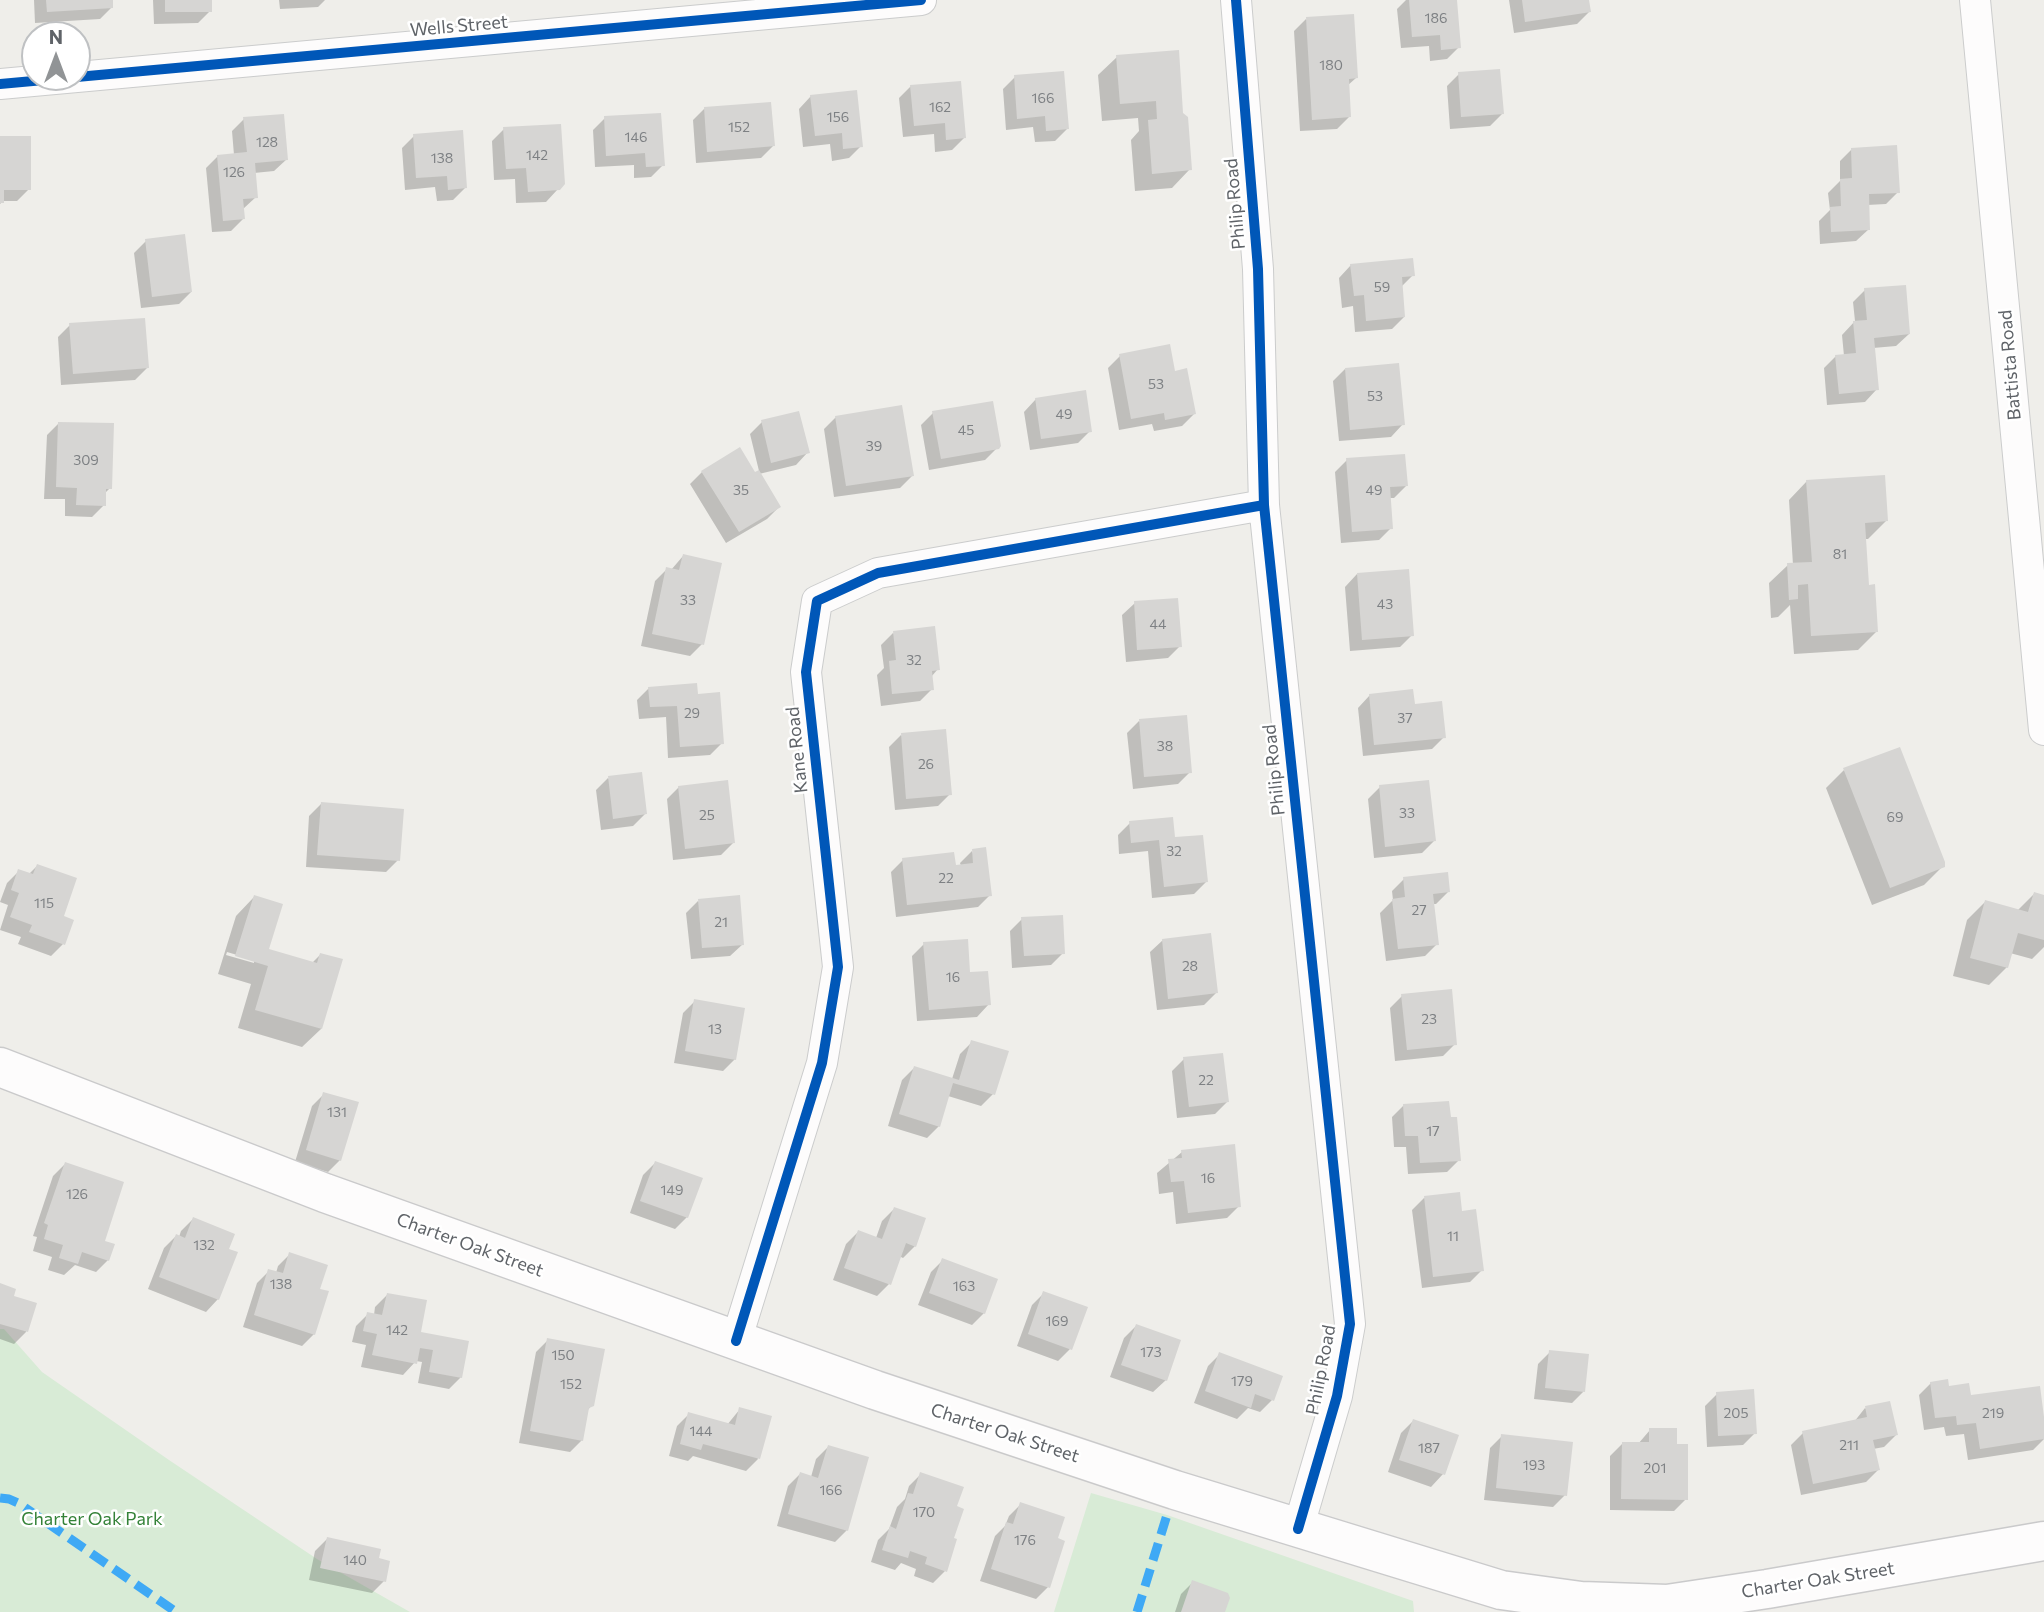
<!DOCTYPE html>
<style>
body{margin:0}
#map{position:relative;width:2044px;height:1612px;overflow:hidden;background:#efeeea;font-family:Commissioner,sans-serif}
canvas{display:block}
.north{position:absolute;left:21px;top:21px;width:70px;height:70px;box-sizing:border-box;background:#fff;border:2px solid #bfc1c3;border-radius:50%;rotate:0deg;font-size:19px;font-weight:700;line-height:28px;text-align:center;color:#5f6368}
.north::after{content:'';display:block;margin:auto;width:24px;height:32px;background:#919496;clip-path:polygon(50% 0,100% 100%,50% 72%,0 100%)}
</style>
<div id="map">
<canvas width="2044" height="1612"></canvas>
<div class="north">N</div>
</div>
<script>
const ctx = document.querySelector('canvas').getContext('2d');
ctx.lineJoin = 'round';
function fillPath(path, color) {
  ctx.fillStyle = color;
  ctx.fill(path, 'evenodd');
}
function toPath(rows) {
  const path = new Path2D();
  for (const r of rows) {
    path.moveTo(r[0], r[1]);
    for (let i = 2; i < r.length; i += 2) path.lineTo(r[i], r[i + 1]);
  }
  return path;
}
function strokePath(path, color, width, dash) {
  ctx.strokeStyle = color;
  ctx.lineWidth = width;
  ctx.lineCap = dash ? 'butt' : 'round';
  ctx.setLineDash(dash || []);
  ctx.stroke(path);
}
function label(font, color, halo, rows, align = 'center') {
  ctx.font = font + ' Commissioner,sans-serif';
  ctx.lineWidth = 5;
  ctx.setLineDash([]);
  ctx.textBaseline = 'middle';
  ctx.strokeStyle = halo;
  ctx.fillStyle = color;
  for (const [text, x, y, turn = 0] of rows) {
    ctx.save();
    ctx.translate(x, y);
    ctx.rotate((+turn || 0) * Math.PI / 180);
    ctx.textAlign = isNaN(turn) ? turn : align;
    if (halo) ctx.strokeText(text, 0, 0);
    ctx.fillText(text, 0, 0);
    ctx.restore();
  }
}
const green = toPath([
 [0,1329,4,1329,42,1372,169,1460,317,1559,410,1612,0,1612],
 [1091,1493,1167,1515,1413,1601,1414,1612,1054,1612]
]);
const shadow = toPath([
 [34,0,111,0,112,7,100,19,35,23],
 [153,0,210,0,210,11,198,23,154,24],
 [279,0,325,0,318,7,280,9],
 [1406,0,1455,0,1459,47,1447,59,1430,61,1429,46,1401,48,1397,9],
 [1509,0,1587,0,1589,12,1577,24,1514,33],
 [1306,19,1356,78,1347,86,1349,117,1337,129,1300,131,1294,31],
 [1117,57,1182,114,1190,169,1172,188,1135,191,1131,140,1139,131,1138,118,1102,121,1098,75],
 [1459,74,1502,114,1490,126,1450,129,1447,86],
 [1015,77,1067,129,1055,141,1035,142,1033,127,1006,130,1003,89],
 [911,86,965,137,952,150,935,152,934,134,903,137,899,98],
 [811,96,861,146,849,158,832,161,830,144,803,147,799,109],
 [705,108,773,146,761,158,696,163,693,120],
 [605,118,663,165,651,177,634,178,634,165,595,167,593,130],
 [244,119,287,159,274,171,254,173,256,197,243,209,243,219,231,231,212,232,206,168,218,156,234,155,232,131],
 [504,129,558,189,546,202,516,203,515,179,494,180,492,141],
 [414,136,465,188,453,200,437,201,435,187,405,190,402,148],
 [0,137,29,189,17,201,3,201,0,204],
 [1852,149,1898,192,1886,204,1867,205,1869,229,1856,241,1820,244,1819,221,1830,210,1828,193,1840,181,1840,161],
 [146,241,191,292,179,304,141,308,134,253],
 [1351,265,1413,275,1401,287,1404,317,1392,329,1355,332,1353,306,1342,308,1339,278],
 [1865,290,1909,334,1896,346,1873,348,1877,389,1865,402,1827,405,1824,368,1836,356,1844,356,1842,335,1855,321,1853,302],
 [70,325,147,368,135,380,61,385,58,337],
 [1120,356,1194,414,1182,426,1154,431,1152,424,1119,430,1108,368],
 [1345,369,1403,424,1391,437,1339,441,1333,381],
 [1036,399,1090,431,1078,443,1030,450,1024,412],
 [933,413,999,446,985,460,929,470,921,425],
 [836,417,912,476,900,488,834,497,824,429],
 [762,422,808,452,796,465,759,474,779,507,767,519,726,543,690,484,702,472,754,474,759,471,750,434],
 [59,423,110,488,104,494,104,505,92,517,65,516,65,499,44,499,47,435],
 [1347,460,1406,486,1394,498,1389,498,1391,528,1379,540,1341,543,1335,472],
 [1807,481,1886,521,1868,539,1864,539,1867,587,1877,631,1858,650,1794,654,1790,605,1778,617,1771,618,1769,583,1788,565,1793,565,1789,500],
 [683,556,702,644,690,656,641,646,655,581,667,569,671,570],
 [1357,574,1412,635,1400,647,1350,651,1345,587],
 [1135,603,1180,646,1168,658,1126,662,1122,615],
 [893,633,938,669,931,677,932,689,920,701,881,706,877,675,884,668,881,645],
 [649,688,696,696,722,743,710,755,668,758,666,717,639,719,637,700],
 [1370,695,1413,706,1444,737,1432,749,1363,756,1358,708],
 [1139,721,1190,772,1178,784,1133,789,1127,733],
 [901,735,950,794,938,806,895,810,889,747],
 [1844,770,1943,866,1924,885,1872,905,1826,788],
 [608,778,645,814,633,826,601,830,596,790],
 [679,787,733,843,721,855,673,860,667,799],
 [1380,787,1434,841,1422,853,1374,858,1368,799],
 [321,804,398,860,386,872,306,867,309,816],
 [1130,823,1173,839,1206,882,1194,894,1152,898,1148,851,1119,854,1118,835],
 [972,851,990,895,978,907,896,917,891,872,903,860,961,866,960,863],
 [37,866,61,917,63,944,51,956,18,944,21,937,0,930,8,905,0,902,7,883,19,871,29,874],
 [1404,879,1448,892,1436,904,1432,904,1437,944,1425,956,1386,961,1380,913,1393,900,1392,891],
 [2034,894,2044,896,2044,947,2032,959,2010,953,2007,967,1989,985,1953,976,1967,920,1985,902,2017,911],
 [254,897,267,950,312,963,320,955,321,1029,302,1047,238,1028,251,984,218,974,236,916],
 [227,952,254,960,254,963,226,955],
 [698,901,743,944,730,956,691,959,686,913],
 [1022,919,1063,953,1051,965,1012,968,1010,931],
 [1163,940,1216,993,1204,1005,1157,1010,1150,952],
 [924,944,969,974,989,1004,977,1017,917,1021,912,956],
 [1402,996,1455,1044,1443,1056,1395,1061,1390,1008],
 [695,1001,735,1059,723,1071,674,1063,683,1013],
 [972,1042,993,1094,981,1106,948,1096,939,1126,927,1138,888,1126,902,1080,914,1068,952,1079,960,1054],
 [1184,1059,1227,1102,1215,1114,1177,1118,1172,1071],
 [324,1094,340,1160,328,1172,295,1162,312,1106],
 [1404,1105,1459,1160,1447,1172,1408,1174,1406,1147,1394,1147,1392,1117],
 [1182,1152,1239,1206,1227,1218,1176,1224,1173,1192,1159,1194,1157,1173],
 [655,1163,687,1217,675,1229,630,1213,643,1175],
 [65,1164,103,1242,108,1260,96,1272,75,1265,64,1275,48,1270,52,1257,33,1251,37,1237,33,1236,53,1176],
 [1424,1198,1461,1213,1482,1270,1470,1282,1422,1288,1412,1210],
 [894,1209,915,1246,903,1258,899,1256,889,1284,877,1296,833,1280,846,1244,858,1232,876,1238,882,1221],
 [193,1219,227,1250,235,1253,218,1299,206,1312,148,1289,164,1248,176,1236,179,1237,181,1231],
 [290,1254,318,1290,314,1334,302,1346,243,1327,257,1283,269,1271,276,1273,278,1266],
 [943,1260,984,1313,972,1325,918,1305,931,1272],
 [0,1285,12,1297,35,1305,26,1332,14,1344,0,1339],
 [1044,1293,1070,1349,1058,1361,1017,1346,1032,1305],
 [387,1295,419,1333,461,1377,449,1389,418,1383,422,1362,416,1361,403,1375,361,1367,366,1345,352,1342,356,1326,368,1314,374,1315,375,1307],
 [1136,1326,1166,1380,1153,1392,1110,1377,1124,1338],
 [548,1340,592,1405,587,1411,582,1440,570,1452,519,1443,536,1352],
 [1550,1352,1584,1391,1572,1403,1534,1399,1538,1364],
 [1220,1354,1281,1377,1272,1400,1260,1412,1248,1408,1237,1419,1194,1403,1208,1366],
 [1931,1383,1970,1397,2044,1429,2044,1439,2033,1450,1968,1460,1964,1434,1946,1436,1944,1427,1924,1430,1919,1395],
 [1717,1394,1755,1433,1743,1445,1707,1447,1705,1406],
 [1865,1408,1896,1435,1884,1447,1873,1449,1878,1470,1866,1482,1801,1495,1791,1445,1803,1433,1854,1422],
 [740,1409,758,1459,746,1471,693,1456,688,1461,669,1456,677,1426,689,1414,727,1425],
 [1413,1421,1443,1474,1431,1487,1388,1472,1401,1433],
 [1650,1430,1675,1446,1686,1499,1674,1511,1610,1510,1610,1456,1622,1444,1638,1444],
 [1502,1436,1565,1495,1553,1507,1484,1500,1490,1448],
 [828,1447,847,1530,835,1542,777,1526,788,1486,800,1474,811,1477,816,1459],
 [921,1474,955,1507,945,1571,933,1583,914,1576,916,1569,901,1563,895,1570,871,1562,878,1540,889,1529,897,1507,905,1499,909,1486],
 [1021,1504,1048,1587,1036,1599,980,1581,995,1536,1005,1526,1009,1516],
 [327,1539,377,1560,384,1581,372,1593,309,1580,315,1551],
 [1193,1582,1223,1612,1175,1612,1181,1594]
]);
const building = toPath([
 [46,0,113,0,113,8,47,12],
 [165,0,212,0,212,12,165,12],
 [1409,0,1457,0,1461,48,1441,50,1440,35,1412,37],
 [1522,0,1589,0,1591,12,1525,22],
 [1354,14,1358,78,1349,79,1351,117,1312,120,1306,17],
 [1179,50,1183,113,1188,117,1192,170,1152,174,1148,120,1157,119,1156,101,1120,104,1116,55],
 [1500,69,1504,114,1461,117,1458,72],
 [1064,71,1069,129,1046,131,1045,116,1017,119,1014,75],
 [961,81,966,138,946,140,945,123,914,126,910,85],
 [857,90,863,147,843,149,842,133,815,136,810,95],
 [771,102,775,146,707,152,704,107],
 [661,113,665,166,646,167,645,153,606,156,604,116],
 [284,114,288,160,255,163,258,198,243,199,245,219,223,221,217,155,247,152,243,117],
 [561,124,565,184,560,190,528,192,526,168,506,169,503,127],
 [463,130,467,188,448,190,447,176,416,178,413,134],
 [0,136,31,136,31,190,4,190,4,203,0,203],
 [1897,145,1900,193,1869,194,1870,230,1831,232,1830,207,1841,206,1840,179,1852,178,1851,148],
 [185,234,192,292,152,297,145,239],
 [1413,258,1415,276,1402,277,1405,317,1366,321,1364,295,1354,296,1350,264],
 [1906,285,1910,334,1874,338,1879,390,1839,394,1835,355,1856,353,1853,321,1867,320,1864,288],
 [145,318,149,368,73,374,69,323],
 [1170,344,1175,371,1187,368,1196,414,1165,420,1164,413,1131,419,1119,354],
 [1399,363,1405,425,1350,430,1345,368],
 [1086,390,1092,432,1041,439,1035,398],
 [993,401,1001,446,999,449,941,459,932,411],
 [902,405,914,476,846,486,835,416],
 [799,411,810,453,771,463,761,420],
 [58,422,114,423,112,489,106,489,106,506,76,505,77,488,56,487],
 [740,447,755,472,759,470,781,507,739,532,701,471],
 [1405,454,1408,486,1390,487,1393,529,1352,532,1346,458],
 [1885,475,1888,521,1865,523,1869,585,1875,584,1878,632,1811,636,1808,584,1798,585,1798,599,1789,600,1787,563,1812,562,1806,480],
 [683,554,722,563,704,645,652,634,666,567,679,570],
 [1409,569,1414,636,1362,640,1357,573],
 [1178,598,1182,647,1137,650,1134,601],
 [935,626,940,670,932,671,934,690,892,694,889,661,896,660,893,631],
 [697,683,698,694,720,692,724,744,680,747,677,706,650,707,648,687],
 [1413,689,1415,704,1442,701,1446,738,1374,745,1369,694],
 [1187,715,1192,773,1144,777,1139,719],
 [946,729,952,795,906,799,901,733],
 [1900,747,1945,862,1945,867,1890,888,1843,768],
 [642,772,647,814,613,819,608,776],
 [728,780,735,843,685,849,678,786],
 [1429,780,1436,841,1385,847,1379,785],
 [321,802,404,809,400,861,317,855],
 [1173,817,1175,837,1203,835,1208,882,1164,887,1159,840,1131,843,1129,821],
 [986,847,992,896,907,905,902,858,954,852,956,865,973,863,972,849],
 [37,864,77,878,64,916,74,920,65,945,29,932,32,925,10,917,19,893,11,890,18,869,33,874],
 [1448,872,1450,892,1433,894,1439,945,1398,949,1392,899,1405,897,1403,877],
 [2034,892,2044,895,2044,940,2018,933,2008,968,1970,958,1985,900,2028,912],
 [254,895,283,904,269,949,317,963,320,953,343,959,322,1029,255,1010,268,966,235,956],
 [740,895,744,945,702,948,698,899],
 [1063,915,1065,954,1024,956,1021,917],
 [1211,933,1218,993,1168,999,1162,939],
 [968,939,970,972,988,971,991,1005,929,1010,923,942],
 [1452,989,1457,1045,1407,1050,1401,994],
 [694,999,745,1008,736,1060,685,1051],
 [971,1040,1009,1051,995,1095,953,1083,940,1127,899,1114,914,1066,959,1080],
 [1223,1053,1229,1102,1189,1107,1183,1057],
 [323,1092,359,1102,341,1161,306,1150],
 [1449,1101,1451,1117,1457,1117,1461,1161,1420,1163,1418,1136,1405,1136,1403,1104],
 [1235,1144,1241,1207,1188,1213,1184,1181,1171,1182,1168,1159,1182,1158,1181,1150],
 [655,1161,703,1178,688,1218,640,1201],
 [65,1162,124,1182,105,1241,115,1244,109,1261,82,1252,78,1264,59,1258,63,1245,44,1239,48,1225,44,1223],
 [1460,1192,1462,1211,1476,1209,1484,1271,1433,1277,1424,1196],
 [894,1207,926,1218,916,1247,906,1243,891,1285,844,1268,858,1230,882,1239],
 [193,1217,235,1234,229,1249,238,1252,219,1300,159,1277,176,1234,185,1238],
 [289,1252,328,1265,320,1289,329,1291,315,1335,254,1315,268,1269,283,1273],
 [942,1258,998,1279,985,1314,929,1293],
 [0,1283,16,1289,14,1296,37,1303,28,1332,0,1324],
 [1043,1291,1088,1307,1072,1350,1028,1334],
 [387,1293,427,1300,421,1332,469,1341,462,1378,429,1372,433,1350,420,1348,417,1364,372,1355,377,1334,363,1331,367,1312,382,1315],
 [1136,1324,1181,1340,1167,1381,1121,1365],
 [547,1338,605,1349,594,1406,589,1408,583,1441,530,1431],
 [1549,1350,1589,1354,1585,1392,1545,1388],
 [1219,1352,1283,1376,1274,1401,1255,1394,1251,1408,1205,1391],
 [1948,1379,1949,1386,1969,1383,1971,1395,2040,1386,2044,1417,2044,1439,1980,1449,1976,1423,1957,1425,1956,1416,1935,1418,1930,1382],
 [1754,1389,1757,1434,1718,1436,1716,1392],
 [1890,1401,1898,1435,1873,1440,1880,1470,1813,1484,1802,1431,1867,1417,1865,1406],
 [739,1407,772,1416,760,1459,703,1444,701,1450,680,1444,688,1412,735,1425],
 [1413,1419,1459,1435,1445,1475,1399,1460],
 [1649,1428,1677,1428,1677,1444,1688,1444,1688,1500,1621,1499,1622,1442,1649,1442],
 [1501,1434,1573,1442,1567,1496,1496,1488],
 [828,1445,869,1457,848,1531,788,1514,800,1472,818,1478],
 [920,1472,964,1487,957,1506,964,1509,954,1538,957,1539,947,1572,925,1564,927,1557,910,1551,908,1558,882,1550,890,1526,896,1529,908,1493,913,1494],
 [1020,1502,1065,1517,1058,1538,1065,1541,1050,1588,991,1569,1006,1522,1013,1524],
 [327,1537,381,1549,379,1558,390,1561,386,1582,320,1568],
 [1192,1580,1228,1593,1230,1598,1225,1612,1181,1612]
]);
const street = toPath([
 [1236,0,1258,269,1264,505,1350,1324,1337,1396,1298,1529],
 [1975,0,2044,730],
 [0,84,921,0],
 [736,1341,822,1063,838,967,806,672,817,601,878,573,1264,505]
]);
const secondary = toPath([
 [0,1067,325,1193,875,1390,1175,1490,1501,1590,1581,1601,1667,1604,1767,1589,2044,1541]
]);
const quiet = toPath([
 [0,1498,9,1499,20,1504,176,1612],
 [1137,1612,1167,1515]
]);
const cycleway = toPath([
 [1236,0,1258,269,1264,505,1350,1324,1337,1396,1298,1529],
 [0,84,921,0],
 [736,1341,822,1063,838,967,806,672,817,601,878,573,1264,505]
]);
const numberNames = [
 ["186",1436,18],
 ["180",1331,65],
 ["166",1043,98],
 ["162",940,107],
 ["156",838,117],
 ["152",739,127],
 ["146",636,137],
 ["128",267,142],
 ["142",537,155],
 ["138",442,158],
 ["126",234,172],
 ["59",1382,287],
 ["53",1156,384],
 ["53",1375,396],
 ["49",1064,414],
 ["45",966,430],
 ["39",874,446],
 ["309",86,460],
 ["35",741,490],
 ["49",1374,490],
 ["81",1840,554],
 ["33",688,600],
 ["43",1385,604],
 ["44",1158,624],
 ["32",914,660],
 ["29",692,713],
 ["37",1405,718],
 ["38",1165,746],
 ["26",926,764],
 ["33",1407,813],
 ["25",707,815],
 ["69",1895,817],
 ["32",1174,851],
 ["22",946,878],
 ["115",44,903],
 ["27",1419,910],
 ["21",721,922],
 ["28",1190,966],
 ["16",953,977],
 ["23",1429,1019],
 ["13",715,1029],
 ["22",1206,1080],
 ["131",337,1112],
 ["17",1433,1131],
 ["16",1208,1178],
 ["149",672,1190],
 ["126",77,1194],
 ["11",1453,1236],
 ["132",204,1245],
 ["138",281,1284],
 ["163",964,1286],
 ["169",1057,1321],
 ["142",397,1330],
 ["173",1151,1352],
 ["150",563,1355],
 ["179",1242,1381],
 ["152",571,1384],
 ["205",1736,1413],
 ["219",1993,1413],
 ["144",701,1431],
 ["211",1849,1445],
 ["187",1429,1448],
 ["193",1534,1465],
 ["201",1655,1468],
 ["166",831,1490],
 ["170",924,1512],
 ["176",1025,1540],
 ["140",355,1560]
];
const streetNames = [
 ["Wells Street",459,26,-5],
 ["Philip Road",1235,204,-95],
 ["Battista Road",2010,365,-95],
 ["Kane Road",797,750,-96],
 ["Philip Road",1274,770,-96],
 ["Charter Oak Street",470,1245,20],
 ["Philip Road",1321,1370,-79],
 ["Charter Oak Street",1005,1433,18],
 ["Charter Oak Street",1818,1580,-9]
];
const parkNames = [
 ["Charter Oak Park",92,1519]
];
fillPath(green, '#d8ebd6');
fillPath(shadow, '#0003');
fillPath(building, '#d6d5d3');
strokePath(street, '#cbcccc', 32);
strokePath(secondary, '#cacacb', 41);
strokePath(street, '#fdfcfc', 30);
strokePath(secondary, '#fdfcfc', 38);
strokePath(quiet, '#3fa9f5', 9, [18, 9]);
strokePath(cycleway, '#0057b8', 10);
label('14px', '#7e8184', null, numberNames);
label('18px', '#5f6368', '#fff', streetNames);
label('18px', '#348238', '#fff', parkNames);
</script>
